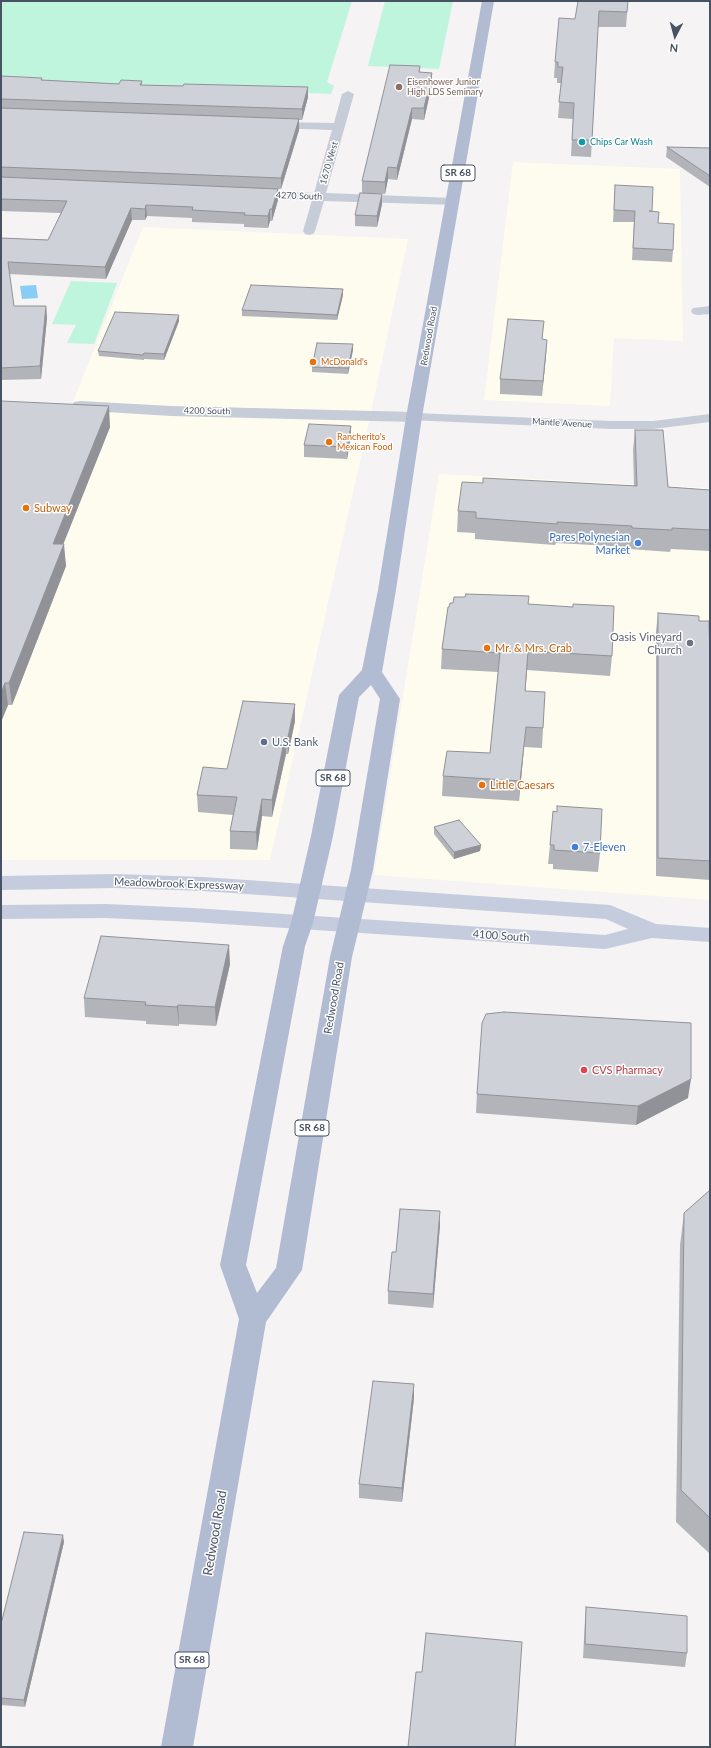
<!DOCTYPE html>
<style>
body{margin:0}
#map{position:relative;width:711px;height:1748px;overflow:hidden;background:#f5f3f3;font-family:Lato,sans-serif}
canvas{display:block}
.frame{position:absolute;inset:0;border:2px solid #485263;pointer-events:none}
.north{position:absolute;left:655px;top:16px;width:40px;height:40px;-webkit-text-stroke:3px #fff;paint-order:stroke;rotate:186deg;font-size:11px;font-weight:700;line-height:16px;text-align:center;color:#485263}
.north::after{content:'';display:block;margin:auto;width:14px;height:18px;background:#485263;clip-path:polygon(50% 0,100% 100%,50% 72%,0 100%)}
</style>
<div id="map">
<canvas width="711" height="1748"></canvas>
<div class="frame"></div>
<div class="north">N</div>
</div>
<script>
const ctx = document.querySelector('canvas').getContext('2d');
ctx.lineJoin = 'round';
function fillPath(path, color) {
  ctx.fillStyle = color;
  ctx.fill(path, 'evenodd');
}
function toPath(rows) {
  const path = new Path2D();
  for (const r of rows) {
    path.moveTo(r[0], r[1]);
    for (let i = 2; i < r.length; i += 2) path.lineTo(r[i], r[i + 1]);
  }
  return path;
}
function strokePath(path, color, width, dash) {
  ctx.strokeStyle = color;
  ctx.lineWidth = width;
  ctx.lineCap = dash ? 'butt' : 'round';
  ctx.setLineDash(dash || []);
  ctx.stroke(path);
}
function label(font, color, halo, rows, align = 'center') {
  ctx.font = font + ' Lato,sans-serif';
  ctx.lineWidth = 3;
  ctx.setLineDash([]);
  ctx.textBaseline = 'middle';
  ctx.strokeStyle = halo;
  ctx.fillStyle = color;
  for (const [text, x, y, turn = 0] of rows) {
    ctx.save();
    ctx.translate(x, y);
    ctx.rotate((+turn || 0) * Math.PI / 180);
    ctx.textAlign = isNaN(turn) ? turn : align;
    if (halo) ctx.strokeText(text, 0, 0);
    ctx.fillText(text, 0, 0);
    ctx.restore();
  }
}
const commercial = toPath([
 [513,162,680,169,683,341,614,338,610,406,484,400],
 [143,227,408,239,367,431,270,860,1,860,1,411,68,414],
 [439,474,710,488,710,900,374,875]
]);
const green = toPath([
 [1,1,352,1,327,82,334,86,331,94,1,80],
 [385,1,453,1,439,69,368,66],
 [71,281,117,283,94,344,67,343,76,325,52,324]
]);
const water = toPath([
 [36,285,38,298,22,299,20,286]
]);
const minor = toPath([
 [348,91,354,94,326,193,453,198,457,199,459,202,457,205,324,201,315,231,313,234,309,235,305,234,303,231,312,200,248,197,246,194,248,191,252,190,314,193,332,130,274,128,270,127,268,125,270,123,274,122,334,123,342,94,348,91],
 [710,306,710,314,698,315,693,314,691,311,693,308,710,306],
 [414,413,611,421,653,421,710,414,710,422,653,429,611,429,409,420,407,417,409,414,414,413]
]);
const tertiary = toPath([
 [80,401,171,406,414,412,420,413,422,417,420,421,414,422,171,416,74,410,72,406,74,402,80,401]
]);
const secondary = toPath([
 [115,874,203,877,610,905,656,924,710,928,710,942,652,938,605,949,193,922,106,918,1,919,1,905,106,904,193,908,605,935,628,929,606,919,203,891,115,888,1,890,1,876,115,874]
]);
const primary = toPath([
 [482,1,494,1,422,417,396,590,382,672,400,699,373,870,352,957,302,1270,266,1322,193,1747,161,1747,239,1319,220,1265,283,946,291,923,311,836,339,695,362,670,378,590,406,417,482,1],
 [371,685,380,699,351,870,330,957,276,1268,257,1293,246,1265,305,946,313,923,333,836,359,697,371,685]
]);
const wall = toPath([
 [628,1,626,27,598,27,591,157,571,156,573,119,558,118,561,83,557,83,557,78,554,78,555,62,575,19],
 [420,66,420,72,432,73,432,84,424,120,412,119,397,180,388,179,385,194,362,193,362,181],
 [1,76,42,80,119,84,142,81,142,85,183,86,308,87,308,97,302,120,299,120,299,130,281,189,278,189,278,200,272,221,270,221,268,228,244,227,244,224,192,222,192,218,147,216,145,220,132,220,106,279,9,274,14,306,46,306,47,318,41,379,1,380,1,238,48,240,61,213,1,211],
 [667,147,710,148,710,187,666,157],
 [615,185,652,211,658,223,673,250,672,262,632,260,634,222,613,222],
 [382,194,382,204,377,227,355,226,355,215],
 [343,295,337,320,242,316,242,310],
 [179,315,179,321,164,360,144,359,144,360,99,356,98,351],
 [543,339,546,355,542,396,500,394,500,379],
 [353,350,348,374,312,372,312,367],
 [1,401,110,427,63,544,66,566,12,705,8,705,1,722],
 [351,426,351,437,347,459,304,457,304,445],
 [635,430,668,487,710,490,710,551,671,549,670,552,630,549,630,547,556,543,555,545,475,539,475,533,457,532,458,511,483,483,634,486,633,450],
 [529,604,612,656,610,676,527,670,525,691,543,728,542,748,524,747,519,801,442,796,443,776,490,753,498,672,441,669,442,649,449,607],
 [658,613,699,621,710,665,710,880,656,876,656,631],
 [295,704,295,721,288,754,286,754,272,817,262,816,257,850,230,849,230,831,233,815,198,812,197,795,227,769],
 [557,812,600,853,598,872,553,869,553,864,548,864,550,845],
 [434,827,481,845,480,851,454,859,434,834],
 [230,964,216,1026,179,1024,179,1026,146,1024,146,1021,85,1017,84,998],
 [477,1094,688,1098,636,1125,476,1113],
 [710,1190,710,1554,676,1522,680,1245,684,1213],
 [440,1225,433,1308,388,1304,388,1291,396,1252],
 [414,1398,402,1502,359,1498,359,1484],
 [64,1542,25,1707,1,1705,1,1624],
 [586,1607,687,1653,685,1667,583,1658,585,1620]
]);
const shadedWall = toPath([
 [432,73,432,84,424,120,424,108],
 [308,87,308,97,302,120,302,109],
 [412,108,412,119,397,180,397,168],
 [299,119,299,130,281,189,281,178],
 [388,167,388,179,385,194,385,182],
 [278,189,278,200,272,221,272,209],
 [382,194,382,204,377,227,377,216],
 [146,205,147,216,145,220,145,209],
 [131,208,132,220,106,279,105,267],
 [270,209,270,221,268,228,268,216],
 [343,289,343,295,337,320,337,315],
 [46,306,47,318,41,379,40,366],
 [179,315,179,321,164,360,164,354],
 [547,340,546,355,542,396,543,381],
 [353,344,353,350,348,374,348,368],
 [109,406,110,427,55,565,53,544],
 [351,426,351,437,347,459,347,447],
 [64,544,66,566,12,705,9,683],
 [528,651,527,670,524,710,525,691],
 [5,683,8,705,1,722,1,693],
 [295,704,295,721,288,754,288,737],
 [526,727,524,747,519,801,520,781],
 [285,737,286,754,272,817,272,800],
 [262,799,262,816,257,850,256,832],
 [481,845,480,851,454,859,454,852],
 [229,945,230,964,216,1026,215,1007],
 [178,1005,179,1024,179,1026,177,1007],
 [691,1079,688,1098,636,1125,638,1106],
 [440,1211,440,1225,433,1308,433,1294],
 [414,1384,414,1398,402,1502,402,1488],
 [63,1535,64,1542,25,1707,24,1700]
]);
const building = toPath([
 [578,1,628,1,627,12,599,11,592,140,572,140,574,103,559,102,563,67,558,67,558,62,555,62,559,18,575,19,578,1],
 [390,65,420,66,419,72,432,73,424,108,412,108,397,168,388,167,385,182,362,181,390,65],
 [1,76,42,78,41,80,119,84,121,80,142,81,140,85,183,86,184,84,308,87,302,109,1,99,1,76],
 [1,108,299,119,281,178,1,167,1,108],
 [667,147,710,148,710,176,667,147],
 [1,177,278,189,272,209,270,209,268,216,244,215,245,213,192,210,193,207,146,205,145,209,131,208,105,267,8,262,14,306,46,306,40,366,1,368,1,238,48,240,67,201,1,199,1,177],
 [615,185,653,187,652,211,649,211,659,212,658,223,674,224,673,250,633,248,635,211,614,210,615,185],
 [360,193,382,194,377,216,355,215,360,193],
 [251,285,343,289,337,315,242,310,251,285],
 [115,312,179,315,164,354,144,353,143,355,98,351,115,312],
 [508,319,544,321,542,339,547,340,543,381,500,379,508,319],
 [317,343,353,344,348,368,312,367,317,343],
 [1,401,109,406,53,544,64,544,9,683,5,683,1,693,1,401],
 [309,424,351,426,347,447,304,445,309,424],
 [635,430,663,430,668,487,710,490,710,530,672,528,672,530,632,528,632,526,557,522,557,524,476,518,476,512,458,511,462,482,483,483,483,478,637,486,635,430],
 [466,594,529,596,528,604,573,607,573,604,614,606,612,656,528,651,525,691,545,692,543,728,526,727,520,781,443,776,447,751,490,753,500,653,442,649,448,607,449,607,450,603,453,603,454,597,465,597,466,594],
 [658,613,699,616,699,621,709,621,710,665,710,861,658,858,658,613],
 [243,701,295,704,288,737,285,737,272,800,262,799,256,832,230,831,237,797,197,795,203,767,227,769,243,701],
 [557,806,602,809,600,853,554,850,554,845,550,845,553,811,557,812,557,806],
 [459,820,481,845,454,852,434,827,459,820],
 [101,936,229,945,215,1007,178,1005,177,1007,145,1005,146,1002,84,998,101,936],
 [504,1012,691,1023,691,1079,638,1106,477,1094,482,1023,486,1014,504,1012],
 [710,1190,710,1518,681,1490,684,1213,710,1190],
 [400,1209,440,1211,433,1294,388,1291,392,1252,396,1252,400,1209],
 [373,1381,414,1384,402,1488,359,1484,373,1381],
 [24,1532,63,1535,24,1700,1,1698,1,1624,24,1532],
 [586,1607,687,1616,687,1653,585,1644,586,1607],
 [426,1633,522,1642,515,1747,408,1747,416,1672,422,1672,426,1633]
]);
const markers = [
 [399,87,4,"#8d6e63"],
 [582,142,4,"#0f9aa8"],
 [313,362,4,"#e8710a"],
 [329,442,4,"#e8710a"],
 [26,508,4,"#e8710a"],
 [638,543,4,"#3f7fe0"],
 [690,643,4,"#6b7280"],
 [487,648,4,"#e8710a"],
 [264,742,4,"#5c6f8a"],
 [482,785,4,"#e8710a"],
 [575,847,4,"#3f7fe0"],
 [584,1070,4,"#e0444e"]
];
const farEducationnames = [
 ["Eisenhower Junior",407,82],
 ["High LDS Seminary",407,92]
];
const farCulturenames = [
 ["Chips Car Wash",590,142]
];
const farStreetnames = [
 ["1670 West",329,163,-74],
 ["4270 South",299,196,2],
 ["Redwood Road",429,336,-80],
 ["4200 South",207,411,1],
 ["Mantle Avenue",562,423,3]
];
const farFoodnames = [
 ["McDonald's",321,362],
 ["Rancherito's",337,437],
 ["Mexican Food",337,447]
];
const shields = [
 [458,173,34],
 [333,778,34],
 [312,1128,34],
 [192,1660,34]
];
const shieldNames = [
 ["SR 68",458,173],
 ["SR 68",333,778],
 ["SR 68",312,1128],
 ["SR 68",192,1660]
];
const foodNames = [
 ["Subway",34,508],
 ["Mr. & Mrs. Crab",495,648],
 ["Little Caesars",490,785]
];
const shopNames = [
 ["Pares Polynesian",630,537],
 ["Market",630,550],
 ["7-Eleven",583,847,"left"]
];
const worshipNames = [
 ["Oasis Vineyard",682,637],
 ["Church",682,650]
];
const serviceNames = [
 ["U.S. Bank",272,742]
];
const streetNames = [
 ["Meadowbrook Expressway",179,884,2],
 ["4100 South",501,936,4],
 ["Redwood Road",334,998,-80]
];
const healthNames = [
 ["CVS Pharmacy",592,1070]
];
const nearStreetnames = [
 ["Redwood Road",215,1533,-80]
];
fillPath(commercial, '#fefcee');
fillPath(green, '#bff4dd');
fillPath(water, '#89ccf5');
fillPath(minor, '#c6ccd8');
fillPath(tertiary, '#c6ccd8');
fillPath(secondary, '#c4ccdd');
fillPath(primary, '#b1bcd3');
fillPath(wall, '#b2b4ba');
fillPath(shadedWall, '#919297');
fillPath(building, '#cfd1d8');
strokePath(building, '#919297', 1);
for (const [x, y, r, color] of markers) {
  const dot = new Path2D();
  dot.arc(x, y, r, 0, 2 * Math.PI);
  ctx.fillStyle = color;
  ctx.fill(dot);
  strokePath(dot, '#fff', 1.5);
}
label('9px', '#785e54', '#fff', farEducationnames, 'left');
label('9px', '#0d838f', '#fff', farCulturenames, 'left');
label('9px', '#485263', '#fff', farStreetnames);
label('9px', '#c56008', '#fff', farFoodnames, 'left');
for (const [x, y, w] of shields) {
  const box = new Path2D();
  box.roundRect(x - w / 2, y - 8, w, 16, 3);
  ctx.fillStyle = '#fff';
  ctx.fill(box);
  strokePath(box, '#485263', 1);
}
label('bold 10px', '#485263', null, shieldNames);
label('11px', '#c56008', '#fff', foodNames, 'left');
label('11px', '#366cbe', '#fff', shopNames, 'right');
label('11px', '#5b616d', '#fff', worshipNames, 'right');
label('11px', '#4e5e75', '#fff', serviceNames, 'left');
label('11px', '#485263', '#fff', streetNames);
label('11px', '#be3a42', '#fff', healthNames, 'left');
label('13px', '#485263', '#fff', nearStreetnames);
</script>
